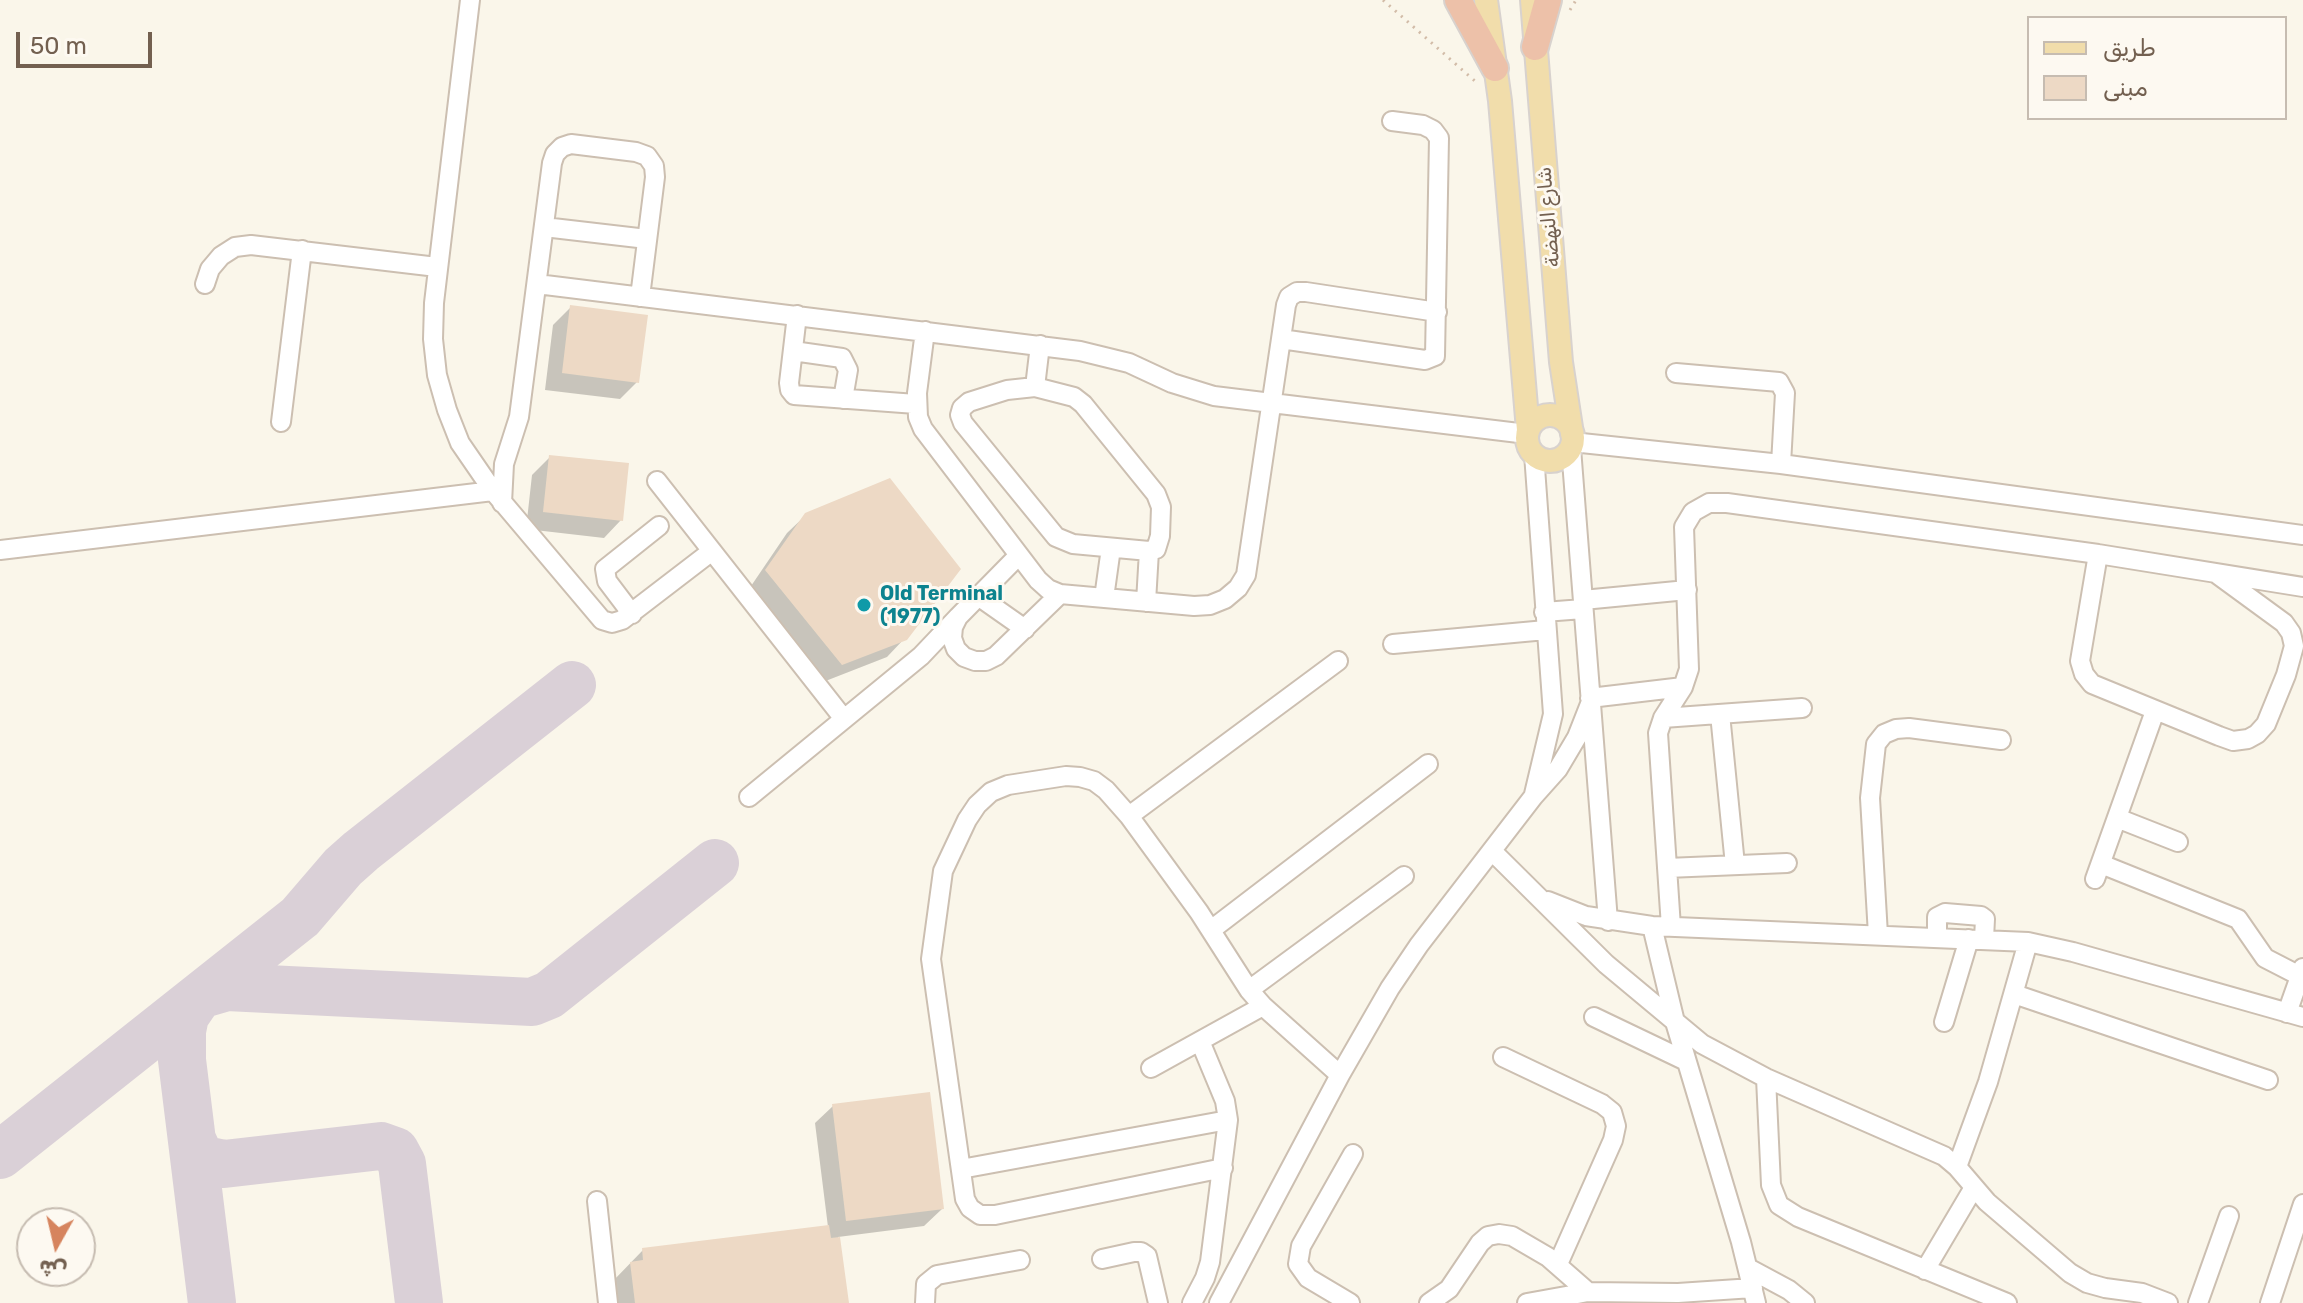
<!DOCTYPE html>
<meta charset="utf-8">
<style>
body{margin:0}
#map{position:relative;width:2303px;height:1303px;overflow:hidden;background:#faf6ea;font-family:Rubik,Vazirmatn,sans-serif}
canvas{display:block}
.legend{position:absolute;left:2027px;top:16px;width:260px;height:104px;box-sizing:border-box;background:#fdf9f1;border:2px solid #c6bcb1;margin:0;padding:10px 14px;list-style:none;font-size:24px;color:#736050}
.legend li{display:flex;align-items:center;gap:16px;height:40px}
.legend b{width:40px;border:2px solid #c6bcb1}
.north{position:absolute;left:16px;top:1207px;width:80px;height:80px;box-sizing:border-box;background:#fdf9f1;border:2px solid #c6bcb1;border-radius:50%;rotate:188deg;font-size:22px;font-weight:700;line-height:32px;text-align:center;color:#736050}
.north::after{content:'';display:block;margin:auto;width:28px;height:36px;background:#d6845e;clip-path:polygon(50% 0,100% 100%,50% 72%,0 100%)}
.scale{position:absolute;left:16px;top:32px;width:136px;height:36px;box-sizing:border-box;border:4px solid #736050;border-top:0;padding-left:10px;font-size:24px;line-height:28px;white-space:nowrap;color:#736050;-webkit-text-stroke:6px #fdf9f1;paint-order:stroke}
</style>
<div id="map">
<canvas width="2303" height="1303"></canvas>
<ul class="legend">
<li><b style="height:10px;background:#f1ddab"></b>طريق</li>
<li><b style="height:22px;background:#edd9c5"></b>مبنى</li>
</ul>
<div class="north">ش</div>
<div class="scale">50 m</div>
</div>
<script>
const ctx = document.querySelector('canvas').getContext('2d');
ctx.lineJoin = 'round';
function fillPath(path, color) {
  ctx.fillStyle = color;
  ctx.fill(path, 'evenodd');
}
function toPath(rows) {
  const path = new Path2D();
  for (const r of rows) {
    if (r.length === 3) {
      path.moveTo(r[0] + r[2], r[1]);
      path.arc(r[0], r[1], r[2], 0, 2 * Math.PI);
      continue;
    }
    path.moveTo(r[0], r[1]);
    for (let i = 2; i < r.length; i += 2) path.lineTo(r[i], r[i + 1]);
  }
  return path;
}
function strokePath(path, color, width, dash) {
  ctx.strokeStyle = color;
  ctx.lineWidth = width;
  ctx.lineCap = dash ? 'butt' : 'round';
  ctx.setLineDash(dash || []);
  ctx.stroke(path);
}
function label(font, color, halo, rows, align = 'center') {
  ctx.font = font + ' Rubik,Vazirmatn,sans-serif';
  ctx.lineWidth = 6;
  ctx.setLineDash([]);
  ctx.textBaseline = 'middle';
  ctx.strokeStyle = halo;
  ctx.fillStyle = color;
  for (const [text, x, y, turn = 0] of rows) {
    ctx.save();
    ctx.translate(x, y);
    ctx.rotate((+turn || 0) * Math.PI / 180);
    ctx.textAlign = isNaN(turn) ? turn : align;
    if (halo) ctx.strokeText(text, 0, 0);
    ctx.fillText(text, 0, 0);
    ctx.restore();
  }
}
const shadow = toPath([
 [571,307,637,382,620,399,545,390,553,325],
 [550,457,621,520,604,538,526,529,532,475],
 [806,515,905,638,887,657,823,682,749,589,787,533],
 [833,1106,942,1209,924,1226,838,1237,847,1303,615,1303,613,1281,643,1250,828,1227,815,1123]
]);
const taxiway = toPath([
 [203,994,227,987,532,1002,549,995,715,863],
 [196,1000,185,1016,182,1031,182,1060,212,1303],
 [192,1140,199,1155,205,1160,224,1164,381,1146,395,1151,402,1164,419,1303],
 [0,1155,300,917,343,867,361,851,572,685]
]);
const building = toPath([
 [570,305,648,315,639,383,562,373],
 [549,455,629,463,623,521,543,512],
 [890,478,961,569,907,640,842,665,765,570,805,513],
 [930,1092,944,1209,846,1221,832,1104],
 [829,1225,831,1238,840,1237,849,1303,635,1303,630,1262,643,1260,642,1248]
]);
const path = toPath([
 [1383,0,1476,82],
 [1570,10,1576,0]
]);
const minor = toPath([
 [470,0,434,303,433,339,437,375,447,410,460,443,493,491,602,620,612,623,622,620,712,551],
 [544,227,647,239],
 [205,284,210,269,221,256,235,247,251,245,437,267],
 [537,284,1080,351,1129,363,1172,383,1214,396,1527,434],
 [797,315,789,383,790,390,794,395,916,404],
 [925,331,917,393,918,417,923,429,1038,580,1048,589,1060,594,1194,606,1210,605,1225,599,1238,588,1246,575,1286,305,1289,297,1297,292,1306,292,1437,312],
 [1281,339,1425,360,1435,356,1439,138,1433,130,1423,125,1392,121],
 [793,351,842,358,848,370,843,399],
 [1676,373,1779,382,1785,393,1781,464],
 [1035,387,1074,397,1083,404,1156,494,1161,507,1160,536,1156,549,1149,551,1073,544,1056,537,963,423,960,415,962,408,969,402,1007,390,1035,387],
 [1035,387,1040,345],
 [281,422,302,250],
 [1572,442,1781,464,2303,535],
 [1571,448,1608,921],
 [1534,454,1553,714,1534,794],
 [657,481,844,719],
 [502,503,504,464,519,417,552,163,555,154,562,147,571,144,636,152,647,156,654,166,655,177,640,297],
 [0,550,493,491],
 [2098,554,2080,661,2084,674,2092,684,2219,736,2233,741,2248,739,2257,734,2266,724,2286,675,2294,646,2291,633,2284,623,2217,574],
 [1019,555,958,617,953,627,952,638,956,649,964,657,975,661,986,661,996,656,1060,594],
 [978,596,1025,629],
 [1104,598,1111,548],
 [1583,600,1687,590],
 [1146,602,1149,551],
 [1544,612,1583,609],
 [632,614,607,581,605,569,659,526],
 [1393,644,1546,630],
 [1590,698,1683,687],
 [1720,714,1735,865],
 [1663,718,1802,708],
 [749,797,921,656,958,617],
 [1129,816,1338,661],
 [2117,818,2178,842],
 [1492,851,1606,964,1702,1044,1766,1078,1944,1156,1957,1167,1987,1202,2070,1273,2087,1283,2105,1288,2142,1293,2168,1303],
 [2101,864,2238,919,2265,958,2300,976],
 [1667,868,1787,863],
 [2095,879,2155,711],
 [1548,901,1586,916,1652,926,2028,942,2073,952,2303,1017],
 [1652,926,1675,1022,1741,1242,1756,1303],
 [1671,927,1658,733,1663,718,1683,687,1689,669,1684,527,1693,512,1709,503,1727,503,2098,554,2303,587],
 [1211,930,1428,764],
 [1878,935,1870,798,1876,744,1884,734,1896,729,1909,728,2001,740],
 [1937,938,1937,917,1945,913,1981,916,1985,919,1984,939],
 [1249,990,1404,876],
 [2014,994,2268,1080],
 [2287,1013,2303,968],
 [1594,1017,1686,1061],
 [1944,1022,1969,939],
 [1503,1057,1602,1104,1612,1112,1616,1126,1613,1140,1558,1264],
 [1151,1068,1263,1006],
 [1766,1078,1771,1185,1779,1205,1798,1217,2007,1303],
 [1957,1167,1988,1082,2028,942],
 [1223,1168,995,1215,980,1215,970,1208,965,1199,931,959,943,871,967,820,977,805,991,792,1008,785,1066,776,1080,777,1094,781,1106,790,1129,816,1199,912,1249,990,1263,1006,1340,1075],
 [961,1169,1228,1120],
 [597,1201,608,1303],
 [1102,1259,1134,1252,1141,1252,1147,1256,1158,1303],
 [1748,1268,1789,1290,1805,1303],
 [1925,1270,1973,1189],
 [925,1303,926,1284,937,1275,1020,1260],
 [1192,1303,1205,1278,1210,1262,1228,1120,1225,1101,1200,1041],
 [1219,1303,1340,1075,1390,988,1419,945,1533,797,1558,769,1577,737,1590,704],
 [1350,1303,1308,1278,1298,1264,1301,1246,1353,1154],
 [1429,1303,1449,1289,1480,1243,1488,1236,1499,1234,1512,1236,1548,1257,1588,1292],
 [1527,1303,1588,1292,1678,1293,1753,1288],
 [2198,1303,2229,1216],
 [2270,1303,2303,1204]
]);
const major = toPath([
 [1486,0,1500,101,1528,430],
 [1532,0,1561,362,1572,434],
 [1550,438,23]
]);
const highway = toPath([
 [1458,0,1495,68],
 [1535,47,1548,0]
]);
const markers = [
 [864,605,8,"#0f9aa8"]
];
const streetNames = [
 ["شارع النهضة",1549,217,-95]
];
const cultureNames = [
 ["Old Terminal",880,594],
 ["(1977)",880,617]
];
fillPath(shadow, '#0003');
strokePath(taxiway, '#dad0d7', 48);
fillPath(building, '#edd9c5');
strokePath(minor, '#ccbfb1', 22);
strokePath(major, '#d8d2ce', 26);
strokePath(highway, '#d8d2ce', 30);
strokePath(path, '#d2bca8', 3, [2, 6]);
strokePath(minor, '#fff', 18);
strokePath(major, '#f1ddab', 22);
strokePath(highway, '#edc1a9', 26);
for (const [x, y, r, color] of markers) {
  const dot = new Path2D();
  dot.arc(x, y, r, 0, 2 * Math.PI);
  ctx.fillStyle = color;
  ctx.fill(dot);
  strokePath(dot, '#fdf9f1', 3);
}
label('20px', '#736050', '#fdf9f1', streetNames);
label('bold 20px', '#0d838f', '#fdf9f1', cultureNames, 'left');
</script>
